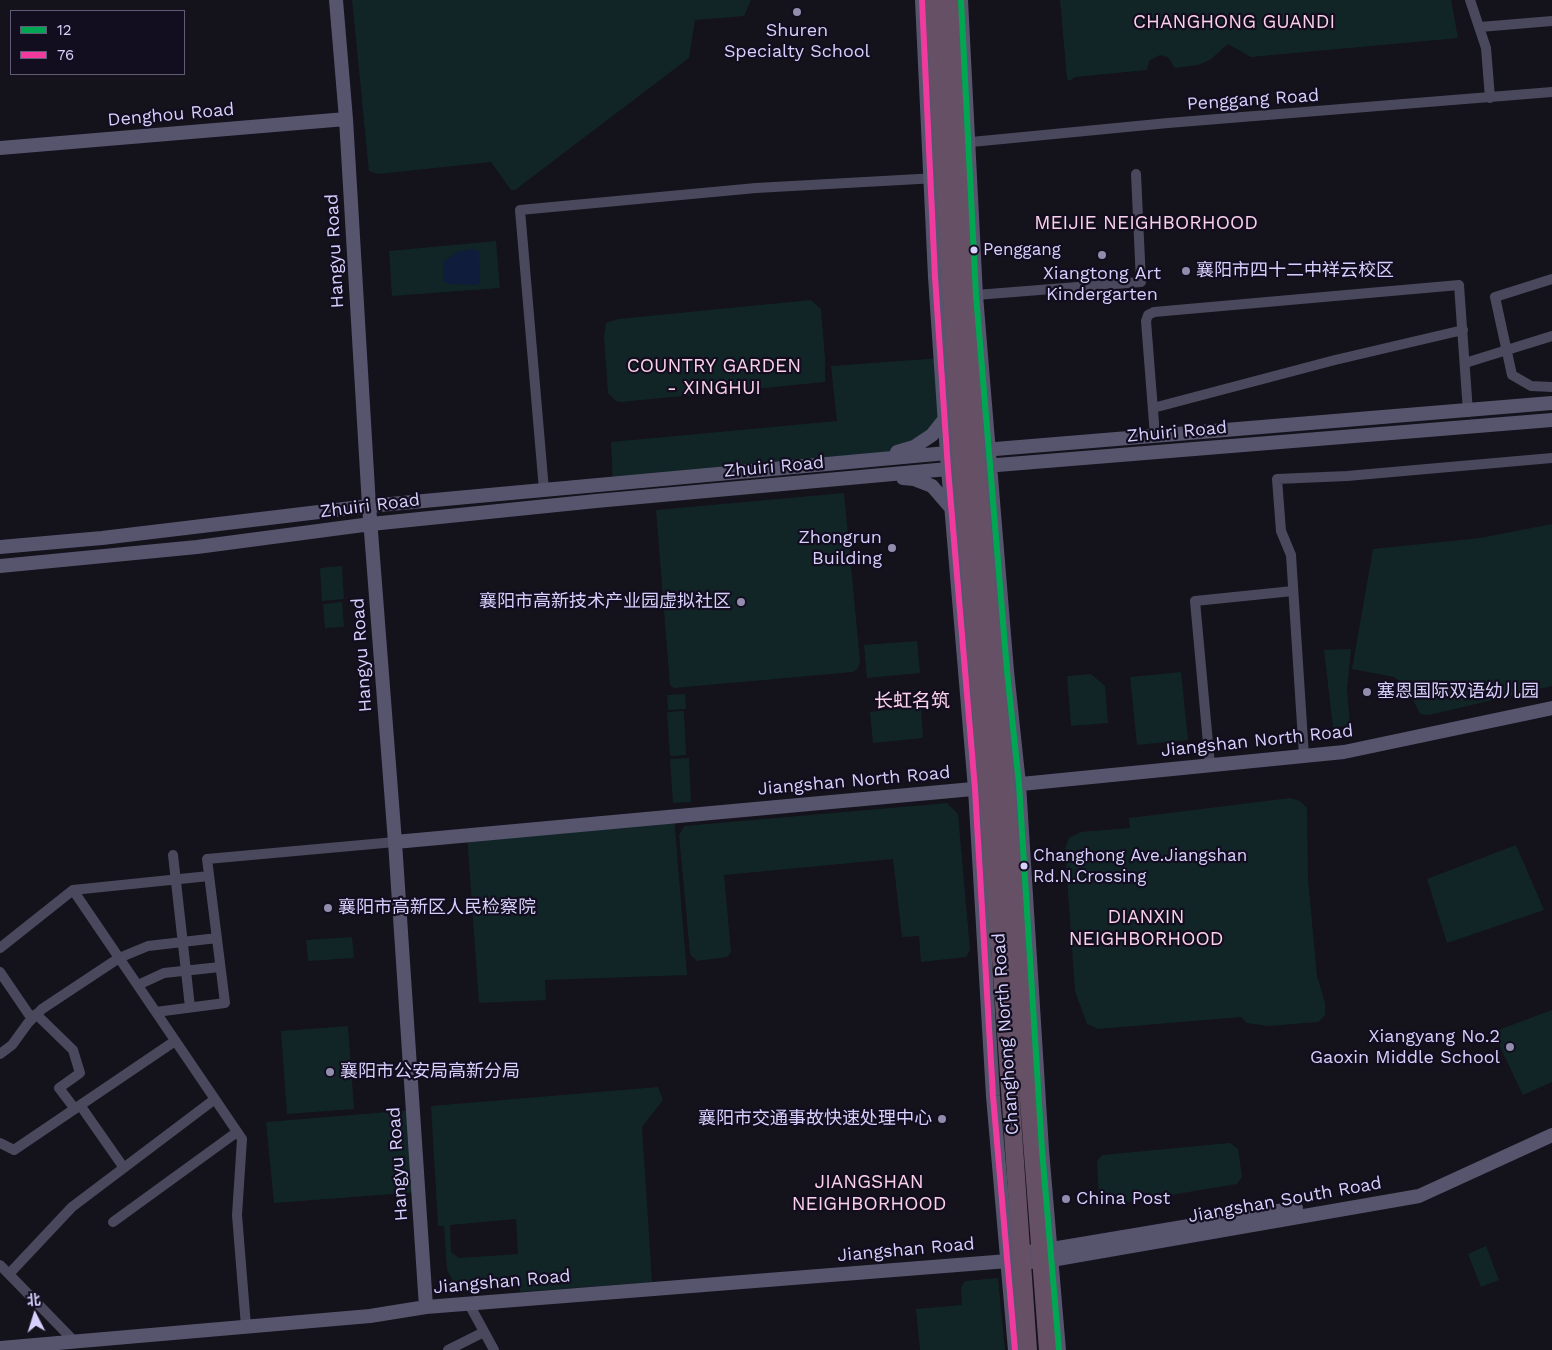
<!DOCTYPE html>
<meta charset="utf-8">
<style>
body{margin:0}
#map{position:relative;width:1552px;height:1350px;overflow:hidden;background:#14121b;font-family:"Work Sans","Noto Sans SC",sans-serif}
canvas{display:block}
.legend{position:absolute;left:10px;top:10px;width:175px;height:65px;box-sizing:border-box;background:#120e1f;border:1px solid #615b77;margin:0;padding:6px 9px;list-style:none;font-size:15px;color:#d7cffc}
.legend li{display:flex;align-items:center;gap:10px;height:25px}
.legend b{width:25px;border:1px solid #615b77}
.north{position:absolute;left:10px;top:1290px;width:50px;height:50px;-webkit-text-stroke:4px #120e1f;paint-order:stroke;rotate:355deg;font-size:14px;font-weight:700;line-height:20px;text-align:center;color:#d7cffc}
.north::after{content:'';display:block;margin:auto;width:18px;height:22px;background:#d7cffc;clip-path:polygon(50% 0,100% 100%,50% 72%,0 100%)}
</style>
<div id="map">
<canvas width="1552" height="1350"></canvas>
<ul class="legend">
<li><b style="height:6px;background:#00a651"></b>12</li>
<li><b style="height:6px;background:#f13a9d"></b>76</li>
</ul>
<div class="north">北</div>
</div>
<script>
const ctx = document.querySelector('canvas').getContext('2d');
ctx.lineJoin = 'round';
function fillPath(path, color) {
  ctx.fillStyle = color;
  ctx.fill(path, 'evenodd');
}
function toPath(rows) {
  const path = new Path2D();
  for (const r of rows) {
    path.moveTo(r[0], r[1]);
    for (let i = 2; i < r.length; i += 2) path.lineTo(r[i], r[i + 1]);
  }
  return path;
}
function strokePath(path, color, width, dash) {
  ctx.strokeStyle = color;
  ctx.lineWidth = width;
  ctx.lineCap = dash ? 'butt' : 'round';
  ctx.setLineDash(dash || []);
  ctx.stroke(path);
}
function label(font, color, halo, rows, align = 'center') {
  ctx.font = font + ' "Work Sans","Noto Sans SC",sans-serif';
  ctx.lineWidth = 4.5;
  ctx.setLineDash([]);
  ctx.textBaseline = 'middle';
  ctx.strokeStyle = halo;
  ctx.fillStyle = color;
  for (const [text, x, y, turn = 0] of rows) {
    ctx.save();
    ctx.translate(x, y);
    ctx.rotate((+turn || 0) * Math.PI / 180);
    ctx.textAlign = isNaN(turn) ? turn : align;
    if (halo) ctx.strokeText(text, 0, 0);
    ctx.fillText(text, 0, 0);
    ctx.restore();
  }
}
const green = toPath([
 [352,0,751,0,744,16,695,20,689,58,515,190,511,190,491,162,378,174,369,171],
 [1060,0,1451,0,1458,38,1251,57,1228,44,1210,60,1198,65,1175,68,1168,57,1160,55,1149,61,1147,70,1075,77,1070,81,1067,79],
 [496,241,500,288,392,296,389,251],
 [811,300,821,309,825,358,825,382,621,402,616,401,608,393,604,336,606,323,618,319],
 [941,358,945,420,932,435,872,460,613,484,611,442,837,421,831,366],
 [844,493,860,661,858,668,853,672,674,688,670,685,656,510],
 [1552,524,1552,686,1429,715,1420,714,1406,686,1394,677,1352,669,1373,549,1480,538],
 [342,566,344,599,322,601,320,568],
 [342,602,344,627,325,628,323,604],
 [917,641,920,673,867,678,864,645],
 [1351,649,1347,689,1350,725,1333,728,1324,650],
 [1181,672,1188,740,1137,745,1130,677],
 [1091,674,1105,686,1108,723,1071,726,1067,676],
 [685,694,686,709,668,710,667,695],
 [921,706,923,738,873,743,870,712],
 [684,711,686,755,670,756,667,712],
 [689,758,691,802,673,803,670,759],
 [1290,798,1300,801,1307,808,1308,879,1317,976,1325,1003,1325,1015,1318,1022,1269,1026,1247,1023,1241,1017,1098,1029,1087,1024,1075,991,1065,849,1069,838,1080,832,1130,828,1129,818],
 [947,803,958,814,970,950,966,957,921,962,919,936,902,937,893,859,724,875,731,952,727,957,697,961,690,954,679,835,684,826],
 [674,816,687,975,545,980,546,1000,479,1003,467,835],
 [1516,845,1544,910,1447,943,1427,879],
 [352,937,354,958,308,961,306,940],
 [1552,1010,1552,1082,1523,1095,1493,1032],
 [348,1026,354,1109,287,1114,281,1031],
 [658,1087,663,1100,642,1127,652,1282,520,1292,520,1285,459,1291,447,1270,444,1226,438,1226,431,1106],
 [516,1219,518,1254,459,1258,451,1252,450,1225],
 [413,1110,419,1192,274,1203,266,1122],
 [1230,1143,1238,1149,1242,1177,1237,1184,1105,1206,1099,1200,1097,1161,1102,1155],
 [1486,1246,1499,1280,1481,1287,1468,1254],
 [998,1278,1005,1350,920,1350,916,1309,962,1305,961,1288,965,1281]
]);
const water = toPath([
 [474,249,479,252,480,283,475,285,449,284,443,281,443,262,457,252]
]);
const street = toPath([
 [1470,0,1486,48,1490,98],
 [1480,27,1552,21],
 [961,143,1168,123,1552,92],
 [1552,279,1495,297,1512,375,1531,386,1552,387],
 [976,295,1141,282,1136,174],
 [1465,363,1552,336],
 [1153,408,1335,360,1463,330],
 [1155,436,1146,321,1148,315,1154,312,1459,285,1468,412],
 [544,490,520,210,756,188,937,178],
 [1304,756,1291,555,1281,531,1277,479,1347,476,1552,458],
 [1210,765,1195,601,1293,591],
 [173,855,190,1007],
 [73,890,209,876],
 [0,948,73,890,242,1139,237,1215,246,1326],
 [0,972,32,1019],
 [138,985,164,973,220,967],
 [156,1012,225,1003,207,859,395,842],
 [36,1014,73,1050,80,1073,59,1088,75,1109],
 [0,1054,12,1045,28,1023,42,1009,119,958,148,946,217,938],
 [80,1105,124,1168],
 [0,1143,14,1150,175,1041],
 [113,1222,237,1132],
 [0,1265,75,1342],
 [9,1274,72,1207,215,1099],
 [469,1304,494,1350],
 [448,1350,484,1332]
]);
const secondary = toPath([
 [336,0,346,119,369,506,395,842,426,1307],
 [922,0,935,277,948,469,975,789,993,1096,1015,1350],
 [961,0,976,295,1007,671,1019,784,1042,1150,1059,1350],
 [0,148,346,119],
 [897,452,914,447,932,435,947,416],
 [903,478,914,479,932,486,952,509],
 [0,547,102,538,369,506,947,453,1552,403],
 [0,566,197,547,371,524,596,501,948,469,1552,420],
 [1011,785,1344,752,1552,708],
 [395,842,984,788],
 [1013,1258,1022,1252,1040,1251,1296,1208],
 [0,1348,370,1316,426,1307,1008,1261,1040,1262,1419,1196,1552,1135]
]);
const highway = toPath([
 [934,0,961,452,1001,959,1028,1350],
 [951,0,976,467,1005,786,1048,1350]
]);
const bus1 = toPath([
 [961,0,976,295,1007,671,1019,784,1042,1150,1059,1350]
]);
const bus2 = toPath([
 [922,0,935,277,948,469,975,789,993,1096,1015,1350]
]);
const markers = [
 [797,12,5,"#938dad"],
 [974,250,4.5,"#d7cffc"],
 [1102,255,5,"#938dad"],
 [1186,271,5,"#938dad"],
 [892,548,5,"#938dad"],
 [741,602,5,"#938dad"],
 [1367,692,5,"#938dad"],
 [1024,866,4.5,"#d7cffc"],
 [328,908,5,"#938dad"],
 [1510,1047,5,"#938dad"],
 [330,1072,5,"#938dad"],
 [942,1119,5,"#938dad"],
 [1066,1199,5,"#938dad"]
];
const busNames = [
 ["Penggang",983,250],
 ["Changhong Ave.Jiangshan",1033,856],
 ["Rd.N.Crossing",1033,877]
];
const poiNames = [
 ["Shuren",797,31,"center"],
 ["Specialty School",797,52,"center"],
 ["襄阳市四十二中祥云校区",1196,271],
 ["Xiangtong Art",1102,274,"center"],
 ["Kindergarten",1102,295,"center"],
 ["Zhongrun",882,538,"right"],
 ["Building",882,559,"right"],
 ["襄阳市高新技术产业园虚拟社区",731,602,"right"],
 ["塞恩国际双语幼儿园",1377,692],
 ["襄阳市高新区人民检察院",338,908],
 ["Xiangyang No.2",1500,1037,"right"],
 ["Gaoxin Middle School",1500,1058,"right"],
 ["襄阳市公安局高新分局",340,1072],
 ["襄阳市交通事故快速处理中心",932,1119,"right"],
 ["China Post",1076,1199]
];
const streetNames = [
 ["Penggang Road",1253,100,-4],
 ["Denghou Road",171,115,-5],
 ["Hangyu Road",335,251,-93],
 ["Zhuiri Road",1177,432,-5],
 ["Zhuiri Road",774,467,-5],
 ["Zhuiri Road",370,506,-7],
 ["Hangyu Road",362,655,-94],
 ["Jiangshan North Road",1257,741,-6],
 ["Jiangshan North Road",854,781,-5],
 ["Changhong North Road",1006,1034,-94],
 ["Hangyu Road",398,1164,-94],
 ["Jiangshan South Road",1285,1200,-10],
 ["Jiangshan Road",906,1250,-5],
 ["Jiangshan Road",502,1282,-5]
];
const neighbourhoodNames = [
 ["CHANGHONG GUANDI",1234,22],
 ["MEIJIE NEIGHBORHOOD",1146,223],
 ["COUNTRY GARDEN",714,366],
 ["- XINGHUI",714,388],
 ["长虹名筑",912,701],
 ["DIANXIN",1146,917],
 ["NEIGHBORHOOD",1146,939],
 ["JIANGSHAN",869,1182],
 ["NEIGHBORHOOD",869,1204]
];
fillPath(green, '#112527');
fillPath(water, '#0f1c3c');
strokePath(street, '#4a485c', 10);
strokePath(secondary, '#57546e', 14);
strokePath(highway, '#655065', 18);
strokePath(bus1, '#00a651', 6);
strokePath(bus2, '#f13a9d', 6);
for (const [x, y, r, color] of markers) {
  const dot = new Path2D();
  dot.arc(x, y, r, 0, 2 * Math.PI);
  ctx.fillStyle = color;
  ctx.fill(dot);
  strokePath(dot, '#120e1f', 2);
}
label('17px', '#d7cffc', '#120e1f', busNames, 'left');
label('18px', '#d7cffc', '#120e1f', poiNames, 'left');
label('18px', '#d7cffc', '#120e1f', streetNames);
label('19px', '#fcd1ea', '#120e1f', neighbourhoodNames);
</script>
